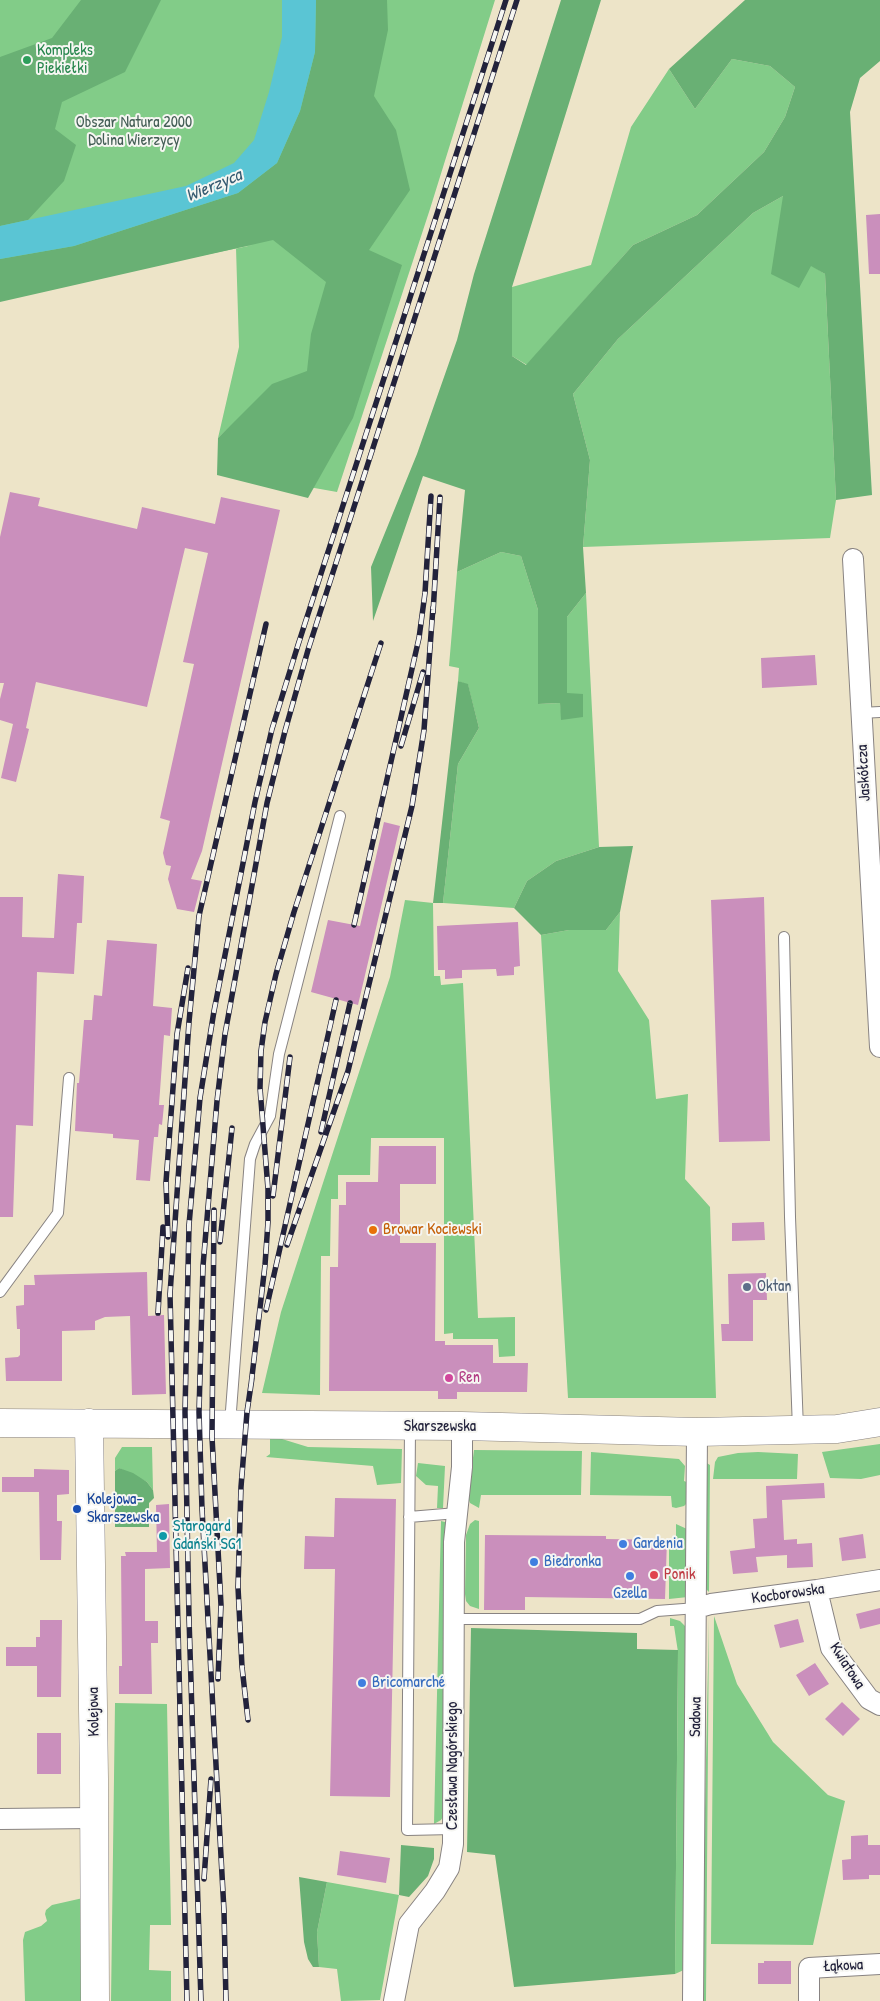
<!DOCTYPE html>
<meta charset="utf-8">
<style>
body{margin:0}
canvas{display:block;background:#ede4c8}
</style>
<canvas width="880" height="2001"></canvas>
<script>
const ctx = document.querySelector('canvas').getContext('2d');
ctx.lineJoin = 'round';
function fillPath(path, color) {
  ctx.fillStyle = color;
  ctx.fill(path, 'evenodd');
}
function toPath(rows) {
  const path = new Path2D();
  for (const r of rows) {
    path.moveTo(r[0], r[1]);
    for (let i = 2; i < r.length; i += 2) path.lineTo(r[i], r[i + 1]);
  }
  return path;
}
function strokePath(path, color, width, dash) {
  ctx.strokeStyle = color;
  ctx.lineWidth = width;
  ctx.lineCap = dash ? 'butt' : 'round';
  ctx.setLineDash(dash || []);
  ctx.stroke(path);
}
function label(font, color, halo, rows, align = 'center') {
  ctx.font = font + ' "Patrick Hand",sans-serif';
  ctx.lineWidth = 4;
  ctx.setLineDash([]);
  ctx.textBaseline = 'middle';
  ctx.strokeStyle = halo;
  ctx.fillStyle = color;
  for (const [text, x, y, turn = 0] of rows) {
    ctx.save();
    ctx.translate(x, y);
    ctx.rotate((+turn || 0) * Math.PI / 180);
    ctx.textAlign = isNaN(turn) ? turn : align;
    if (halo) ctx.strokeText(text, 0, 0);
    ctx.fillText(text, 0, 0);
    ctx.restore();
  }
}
const green = toPath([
 [0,0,495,0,430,209,337,492,224,472,237,420,218,438,239,347,236,248,253,245,0,297],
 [732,59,770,66,795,87,785,117,764,152,697,215,633,245,527,365,512,356,512,287,591,265,631,127,669,69,695,109],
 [783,196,811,265,825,274,836,500,830,538,583,547,590,460,573,394,618,339,753,213],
 [501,552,521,556,538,610,538,704,560,703,562,719,567,694,567,617,586,593,599,847,556,861,527,881,514,908,443,903,458,764,479,728,468,685,458,681,459,668,449,666,457,572],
 [405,900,433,903,434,976,440,976,441,985,463,983,478,1318,515,1317,515,1356,499,1357,498,1339,453,1339,453,1333,444,1334,444,1138,371,1138,370,1175,338,1175,338,1199,331,1199,330,1256,321,1256,320,1395,262,1393,281,1312,390,977],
 [620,912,618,971,649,1020,656,1099,688,1094,685,1179,710,1207,716,1398,568,1398,541,935,569,930,606,930],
 [270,1439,282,1439,308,1447,402,1449,401,1483,377,1485,373,1466,266,1457,270,1454],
 [880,1444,880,1475,861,1479,830,1478,822,1452],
 [122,1447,152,1447,153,1490,147,1482,119,1468,115,1471,115,1458],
 [474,1450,582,1451,581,1495,481,1495,479,1508,470,1503,468,1497],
 [591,1452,679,1459,685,1466,684,1481,689,1483,687,1503,684,1506,676,1508,672,1507,671,1496,590,1495],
 [758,1452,798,1454,797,1479,713,1479,715,1462,718,1457,738,1453],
 [705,1462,710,1465,709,1592,705,1588],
 [418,1463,445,1466,443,1508,437,1508,438,1486,426,1485,416,1476],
 [475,1520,479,1521,479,1609,470,1606,466,1601,465,1594,466,1535,470,1524],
 [441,1521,445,1522,448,1526,446,1812,441,1820,434,1824],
 [676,1524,687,1529,688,1597,669,1599,669,1548,676,1537],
 [714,1616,737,1684,773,1742,828,1795,845,1801,813,1945,711,1944],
 [709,1617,706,2001,701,2001],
 [670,1618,680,1621,686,1627,686,1969,675,1974,678,1652,674,1626,670,1626],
 [115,1703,167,1704,171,1925,150,1925,149,1970,171,1971,171,2001,111,2001],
 [327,1882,399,1895,380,2000,341,2001,337,1969,319,1967,317,1932],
 [83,1898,82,2001,25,2001,23,1940,25,1932,41,1926,47,1921,45,1914,46,1910,52,1905]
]);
const forest = toPath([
 [81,0,161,0,125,72,62,102,55,129,76,145,64,181,28,220,0,226,0,57,52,38],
 [316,0,387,0,388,30,374,96,396,130,410,190,369,250,402,265,353,418,308,498,217,475,218,438,272,384,307,371,311,334,326,282,273,240,0,302,0,259,74,246,238,193,277,163,300,111,315,52],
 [561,0,601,0,512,287,512,356,526,365,633,245,697,215,764,152,785,117,795,87,770,66,732,59,695,109,669,69,745,0,880,0,880,61,860,78,850,112,872,495,836,500,825,274,811,266,799,288,771,274,783,196,753,213,618,339,573,394,590,460,583,547,586,593,567,617,567,693,583,694,583,717,561,720,560,703,538,704,538,610,521,556,501,552,457,572,465,490,423,476,373,621,371,567,417,454,457,340,474,274],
 [458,681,468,684,479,728,458,764,443,903,433,903],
 [633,846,620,912,606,930,569,930,541,935,514,908,527,881,556,861,599,847],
 [119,1468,133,1473,147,1482,153,1490,154,1498,149,1503,149,1527,115,1527,115,1471],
 [471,1628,637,1633,637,1649,678,1650,675,1974,514,1987,495,1855,467,1852],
 [401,1845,434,1848,434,1859,428,1876,409,1897,399,1895],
 [299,1877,327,1882,317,1932,319,1967,313,1967,308,1959,304,1942]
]);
const water = toPath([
 [282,0,316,0,315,52,300,111,277,163,238,193,74,246,0,259,0,226,186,186,234,163,254,140,269,92,282,37]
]);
const building = toPath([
 [880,214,880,274,869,274,866,215],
 [10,492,40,498,38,506,137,529,142,507,215,524,221,497,280,510,202,851,191,879,202,881,194,912,177,909,168,879,171,866,166,865,163,853,170,821,160,818,194,664,183,662,208,553,185,548,147,707,36,682,26,728,29,729,16,782,1,778,13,724,0,720,0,699,4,683,0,683,0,537],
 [815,655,817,685,762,688,761,658],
 [384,822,400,826,358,1005,311,992,328,920,360,926],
 [58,874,84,876,82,923,77,923,74,974,37,972,33,1126,16,1125,13,1217,0,1217,0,897,23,897,22,937,54,938],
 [764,897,770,1141,719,1142,711,900],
 [518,922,520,966,514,967,514,975,497,976,496,969,462,970,462,978,445,979,445,970,438,970,437,926],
 [107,940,157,944,153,1006,172,1008,170,1036,164,1035,159,1105,164,1105,162,1125,159,1124,158,1137,154,1137,150,1181,136,1180,139,1140,113,1138,113,1134,75,1131,77,1083,79,1083,84,1020,92,1020,94,995,102,996],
 [379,1146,436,1146,436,1184,400,1184,400,1243,436,1243,435,1341,445,1341,445,1345,493,1345,493,1363,528,1363,527,1392,457,1392,457,1399,438,1399,438,1391,329,1391,330,1267,338,1267,339,1205,346,1205,346,1182,378,1182],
 [764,1222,765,1240,732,1241,732,1223],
 [147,1272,148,1316,164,1315,166,1394,132,1395,130,1316,105,1317,95,1321,95,1330,62,1331,62,1381,6,1381,5,1358,18,1357,20,1355,20,1329,17,1329,16,1306,24,1305,24,1285,35,1285,34,1275],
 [766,1273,767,1300,753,1300,753,1341,722,1341,721,1324,729,1324,728,1274],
 [34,1469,69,1470,69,1494,57,1495,57,1521,62,1521,61,1560,40,1560,39,1492,2,1492,2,1477,34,1477],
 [824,1483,825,1498,782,1500,784,1540,797,1539,797,1544,812,1543,813,1567,787,1568,787,1555,756,1557,758,1572,733,1574,730,1551,755,1548,753,1519,767,1518,766,1486],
 [335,1498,396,1499,390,1797,330,1796,335,1569,304,1569,305,1536,334,1537],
 [169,1504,170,1568,145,1569,145,1621,158,1621,158,1643,151,1643,152,1694,119,1694,119,1666,122,1666,121,1556,126,1556,125,1552,157,1552,156,1505],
 [863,1534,866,1558,842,1561,839,1538],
 [485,1535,606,1536,606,1539,667,1540,665,1599,525,1597,525,1610,484,1610],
 [880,1608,880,1624,860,1629,856,1614],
 [798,1619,804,1642,780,1648,774,1625],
 [40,1620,62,1620,61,1697,37,1697,37,1666,6,1666,6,1647,36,1647,36,1637,40,1637],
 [815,1663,829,1684,809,1696,796,1675],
 [842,1702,860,1719,843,1736,825,1719],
 [37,1733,61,1733,61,1774,37,1774],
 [868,1835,868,1845,880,1845,880,1875,869,1875,869,1879,843,1880,842,1860,851,1859,851,1836],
 [340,1851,390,1858,386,1883,337,1875],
 [764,1961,791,1961,791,1984,758,1984,758,1963,764,1963]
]);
const lane = toPath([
 [860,713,880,712],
 [784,937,790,1217,798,1429],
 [0,1292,58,1213,69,1078],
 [230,1424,250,1159,255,1144,270,1116,279,1054,286,1027,340,816],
 [410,1427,407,1830,453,1829],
 [409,1517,457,1513],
 [453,1619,640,1619,657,1611,697,1608]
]);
const street = toPath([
 [853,559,880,1047],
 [817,1590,831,1648,869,1699,880,1705],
 [697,1608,711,1604,817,1590,880,1580],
 [0,1819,94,1818],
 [394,2001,409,1924,435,1891,449,1868,453,1844,454,1542,462,1467,462,1426],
 [693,2001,697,1432],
 [809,2001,809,1968,880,1964]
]);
const secondary = toPath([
 [0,1423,462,1426,697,1432,837,1429,880,1422],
 [89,1423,94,1779,95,2001]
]);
const rail = toPath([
 [433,613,440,497],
 [401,746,423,672],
 [354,925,419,638,425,593,431,496],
 [321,1132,350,1003],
 [273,1196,290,1057],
 [300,1208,348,1071,412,806,424,730,433,607],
 [214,1210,212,1437,221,1605,218,1679],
 [168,1237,166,1182,177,1034,188,968],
 [220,1242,232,1128],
 [287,1245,302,1202],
 [266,1310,336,1000],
 [158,1313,163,1227],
 [251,1385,265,1265,268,1222,268,1189,260,1088,261,1051,265,1022,276,974,294,912,381,643],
 [248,1720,242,1667,238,1587,241,1487,247,1412,252,1378],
 [204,1879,211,1779],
 [187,2001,170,1294,189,1022,199,916,266,624],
 [201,2001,189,1618,185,1412,189,1225,200,1098,214,1011,255,802,272,729,298,645,506,0],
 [226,2001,224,1911,202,1509,199,1412,203,1266,217,1101,225,1034,267,803,285,731,308,650,517,0]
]);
const markers = [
 [27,60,5,"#2e9e5b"],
 [373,1230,5,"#e8710a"],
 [747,1287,5,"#5c6f8a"],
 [449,1378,5,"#d1479c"],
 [77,1509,5,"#1a4fb4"],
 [163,1536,5,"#0f9aa8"],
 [623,1544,5,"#3f7fe0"],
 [534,1562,5,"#3f7fe0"],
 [654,1575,5,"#e0444e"],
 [630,1576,5,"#3f7fe0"],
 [362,1683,5,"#3f7fe0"]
];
const leisureNames = [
 ["Kompleks",37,51],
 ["Piekiełki",37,69]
];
const parkNames = [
 ["Obszar Natura 2000",134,123],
 ["Dolina Wierzycy",134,141]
];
const streetNames = [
 ["Jaskółcza",864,773,-93],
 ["Skarszewska",440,1427],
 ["Kocborowska",788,1594,-8],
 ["Kwiatowa",847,1666,57],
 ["Kolejowa",94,1712,-91],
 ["Sadowa",696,1717,-89],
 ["Czesława Nagórskiego",453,1766,-90],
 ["Łąkowa",843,1966,-3]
];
const foodNames = [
 ["Browar Kociewski",383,1230]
];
const serviceNames = [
 ["Oktan",757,1287]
];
const hotelNames = [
 ["Ren",459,1378]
];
const transitNames = [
 ["Kolejowa-",87,1500],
 ["Skarszewska",87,1518]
];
const cultureNames = [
 ["Starogard",173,1527],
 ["Gdański SG1",173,1545]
];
const shopNames = [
 ["Gardenia",633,1544],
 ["Biedronka",544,1562],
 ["Gzella",630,1594,"center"],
 ["Bricomarché",372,1683]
];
const healthNames = [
 ["Ponik",664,1575]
];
const waterNames = [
 ["Wierzyca",214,186,-23]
];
fillPath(green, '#82cc88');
fillPath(forest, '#69b074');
fillPath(water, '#5ac5d4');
fillPath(building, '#ca8fbc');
strokePath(lane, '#888382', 12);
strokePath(street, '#888382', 22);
strokePath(secondary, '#888382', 29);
strokePath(lane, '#fff', 10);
strokePath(street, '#fff', 20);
strokePath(secondary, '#fff', 28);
strokePath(rail, '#22223b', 5.5);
strokePath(rail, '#f6f6f2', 4, [11]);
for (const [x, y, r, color] of markers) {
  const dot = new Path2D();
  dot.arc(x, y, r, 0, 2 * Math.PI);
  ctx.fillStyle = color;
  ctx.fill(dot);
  strokePath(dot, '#f6f6f2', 2);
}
label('16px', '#27864d', '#f6f6f2', leisureNames, 'left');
label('16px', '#445e56', '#f6f6f2', parkNames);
label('16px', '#22223b', '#f6f6f2', streetNames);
label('16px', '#c56008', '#f6f6f2', foodNames, 'left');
label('16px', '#4e5e75', '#f6f6f2', serviceNames, 'left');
label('16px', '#b23c85', '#f6f6f2', hotelNames, 'left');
label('16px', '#164399', '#f6f6f2', transitNames, 'left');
label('16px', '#0d838f', '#f6f6f2', cultureNames, 'left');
label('16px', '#366cbe', '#f6f6f2', shopNames, 'left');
label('16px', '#be3a42', '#f6f6f2', healthNames, 'left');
label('italic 18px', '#365b71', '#f6f6f2', waterNames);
</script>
